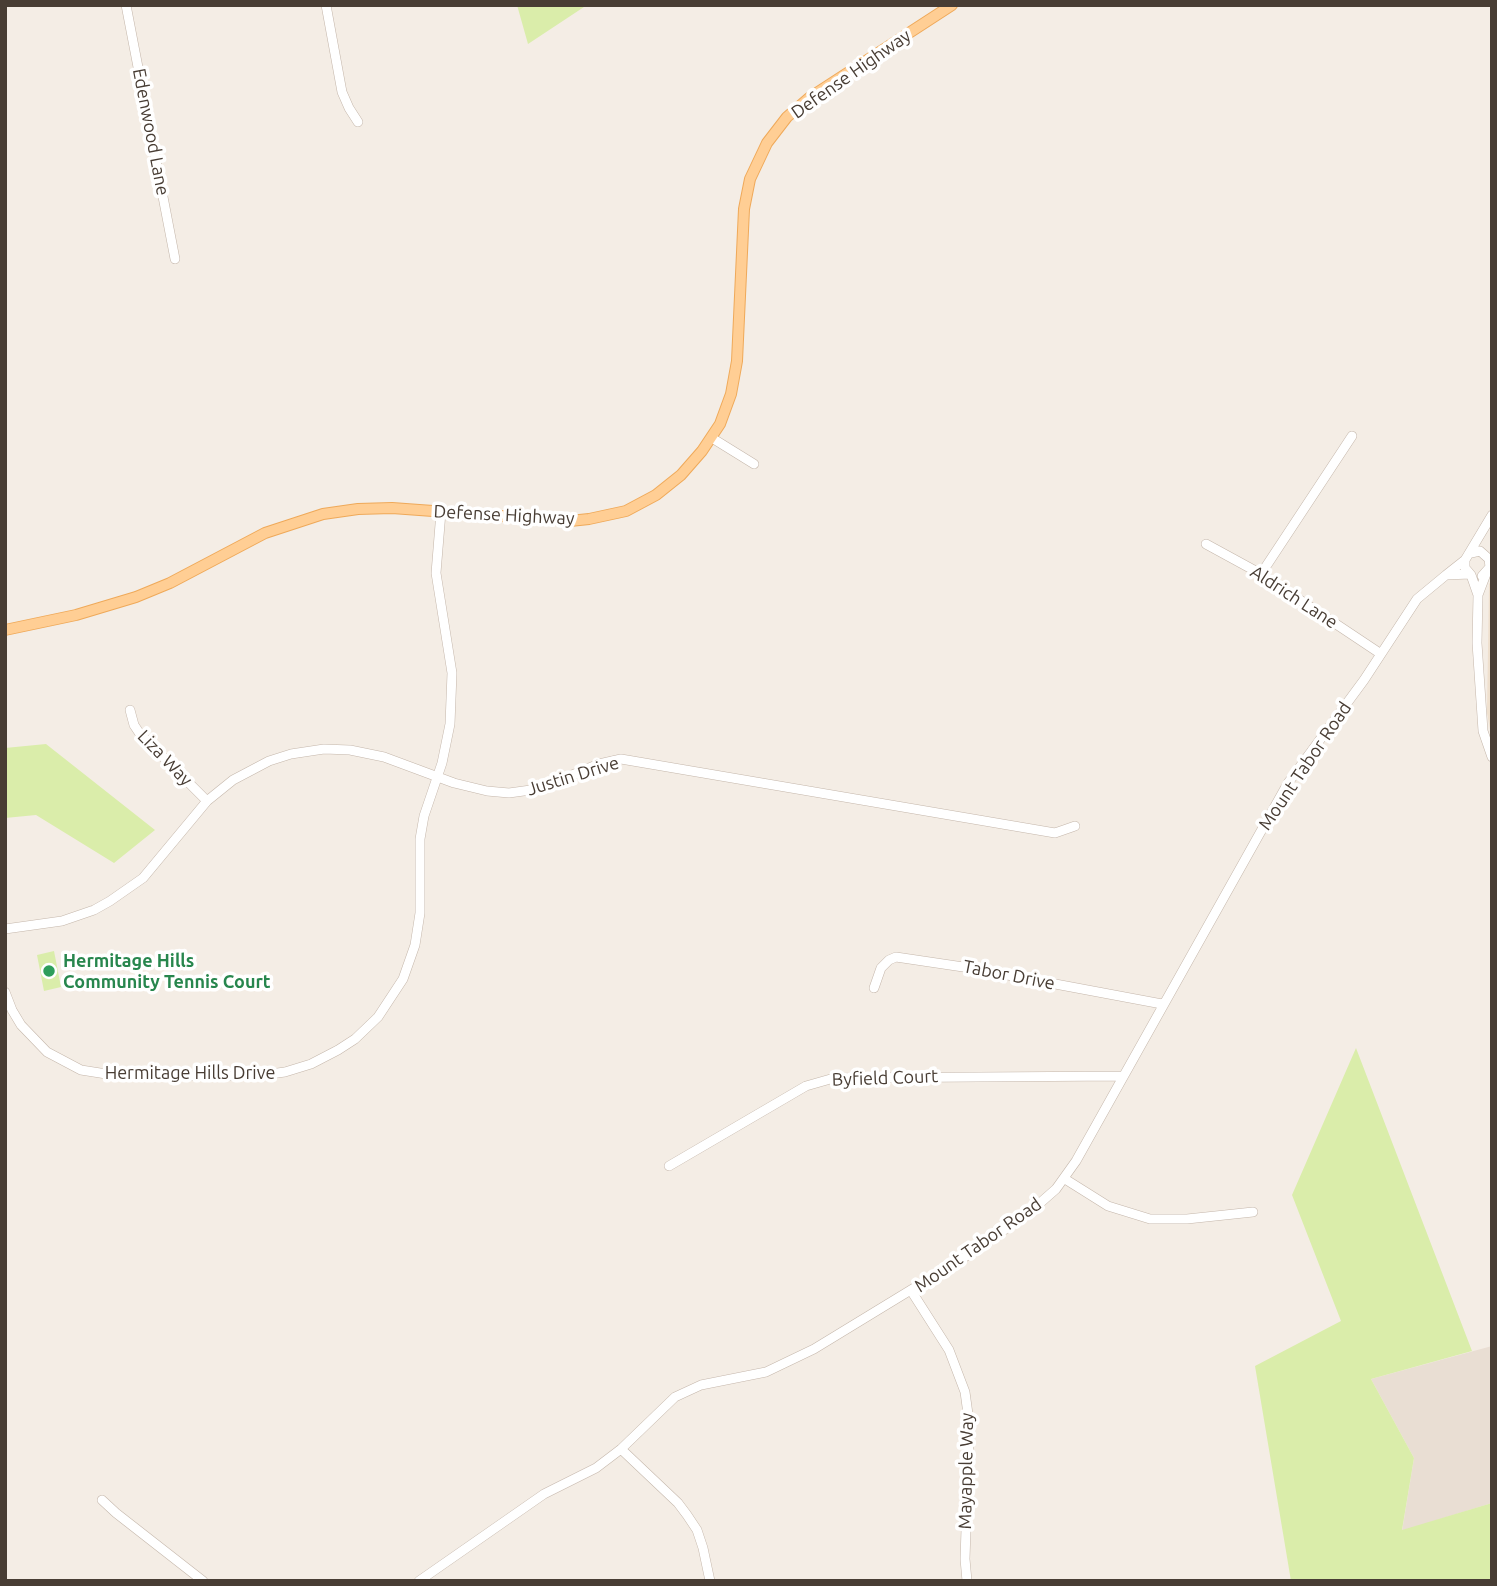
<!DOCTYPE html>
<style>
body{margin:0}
#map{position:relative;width:1497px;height:1586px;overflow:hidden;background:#f4ede5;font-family:Ubuntu,sans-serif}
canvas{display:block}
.frame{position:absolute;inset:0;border:7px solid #483d34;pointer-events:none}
</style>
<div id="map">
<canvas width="1497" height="1586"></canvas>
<div class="frame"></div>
</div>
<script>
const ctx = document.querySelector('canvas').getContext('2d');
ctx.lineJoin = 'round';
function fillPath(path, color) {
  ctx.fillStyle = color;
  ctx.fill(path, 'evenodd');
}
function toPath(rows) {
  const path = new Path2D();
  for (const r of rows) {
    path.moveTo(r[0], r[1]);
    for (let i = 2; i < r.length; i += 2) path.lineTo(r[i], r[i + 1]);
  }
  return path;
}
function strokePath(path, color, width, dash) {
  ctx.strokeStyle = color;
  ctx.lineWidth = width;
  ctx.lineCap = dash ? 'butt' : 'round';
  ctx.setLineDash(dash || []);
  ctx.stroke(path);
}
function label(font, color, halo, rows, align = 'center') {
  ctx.font = font + ' Ubuntu,sans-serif';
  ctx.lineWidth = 7;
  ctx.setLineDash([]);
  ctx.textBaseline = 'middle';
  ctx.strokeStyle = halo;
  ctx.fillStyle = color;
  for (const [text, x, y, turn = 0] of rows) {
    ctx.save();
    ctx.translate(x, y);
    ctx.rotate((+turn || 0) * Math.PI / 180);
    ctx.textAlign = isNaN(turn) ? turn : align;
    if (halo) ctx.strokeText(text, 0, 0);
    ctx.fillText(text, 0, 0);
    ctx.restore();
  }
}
const residential = toPath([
 [1492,1346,1492,1503,1402,1531,1414,1458,1371,1379]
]);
const education = toPath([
 [1492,580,1492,740,1487,713,1489,584]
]);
const green = toPath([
 [517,5,587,5,528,44],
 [46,744,155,830,114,863,36,815,5,818,5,748],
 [54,951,61,987,44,991,37,955],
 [1356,1048,1472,1351,1371,1379,1414,1458,1402,1530,1492,1503,1492,1581,1291,1581,1255,1366,1341,1321,1292,1195]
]);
const minor = toPath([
 [126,5,175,259],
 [326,5,342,92,349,108,358,122],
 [712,438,754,464],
 [1206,544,1261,574,1381,654],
 [1471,553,1480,551,1489,559,1490,567,1482,576],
 [1465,560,1446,575,1470,574],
 [1261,574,1352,436],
 [1486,574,1478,595,1477,643,1483,731,1492,757],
 [1478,595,1471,575,1465,568,1465,560,1492,515],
 [130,710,134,725,140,734,207,801],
 [5,929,62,921,94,910,110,901,143,878,207,801,233,780,269,761,291,754,324,749,350,750,384,757,454,783,487,791,509,793,538,789,599,764,621,759,1055,833,1075,826],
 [874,988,881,968,889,960,896,957,970,968,1162,1004],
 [5,992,12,1010,21,1025,47,1052,81,1070,119,1076,255,1076,285,1072,311,1064,338,1050,355,1039,378,1017,403,979,415,945,420,913,420,839,424,816,442,763,450,724,452,673,436,573,441,512],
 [669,1166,806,1086,834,1078,1123,1076],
 [1065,1179,1108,1206,1150,1219,1187,1219,1253,1212],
 [912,1292,949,1350,965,1392,968,1414,969,1441,965,1559,967,1581],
 [621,1449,678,1503,687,1515,697,1530,703,1548,710,1581],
 [102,1500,116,1513,203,1581],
 [419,1581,544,1494,596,1468,621,1449,675,1397,701,1385,766,1372,814,1349,973,1252,1032,1210,1056,1189,1076,1161,1288,783,1364,680,1417,599,1446,575]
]);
const major = toPath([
 [5,630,76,615,136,597,170,583,265,533,323,514,358,509,392,508,570,521,589,519,626,511,656,495,681,475,702,451,720,424,731,394,737,361,744,209,750,179,767,143,787,117,809,98,952,5]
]);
const markers = [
 [49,971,7,"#2e9e5b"]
];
const streetNames = [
 ["Defense Highway",851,74,-35],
 ["Edenwood Lane",151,132,79],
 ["Defense Highway",504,515,3],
 ["Aldrich Lane",1294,597,33],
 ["Liza Way",165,758,46],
 ["Mount Tabor Road",1305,766,-56],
 ["Justin Drive",573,776,-17],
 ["Tabor Drive",1009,975,11],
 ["Hermitage Hills Drive",190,1073],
 ["Byfield Court",885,1078,-2],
 ["Mount Tabor Road",978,1245,-35],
 ["Mayapple Way",966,1471,-89]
];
const leisureNames = [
 ["Hermitage Hills",63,961],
 ["Community Tennis Court",63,982]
];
fillPath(residential, '#e9ded3');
fillPath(education, '#efe0ce');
fillPath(green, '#daedaa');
strokePath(minor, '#c4b6aa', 10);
strokePath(major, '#efa959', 12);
strokePath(minor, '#fff', 9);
strokePath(major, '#ffce94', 10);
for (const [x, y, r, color] of markers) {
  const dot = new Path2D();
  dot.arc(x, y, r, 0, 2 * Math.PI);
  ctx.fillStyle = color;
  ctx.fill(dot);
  strokePath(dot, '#fff', 2.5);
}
label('18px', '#483d34', '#fff', streetNames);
label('bold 18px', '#27864d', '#fff', leisureNames, 'left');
</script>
